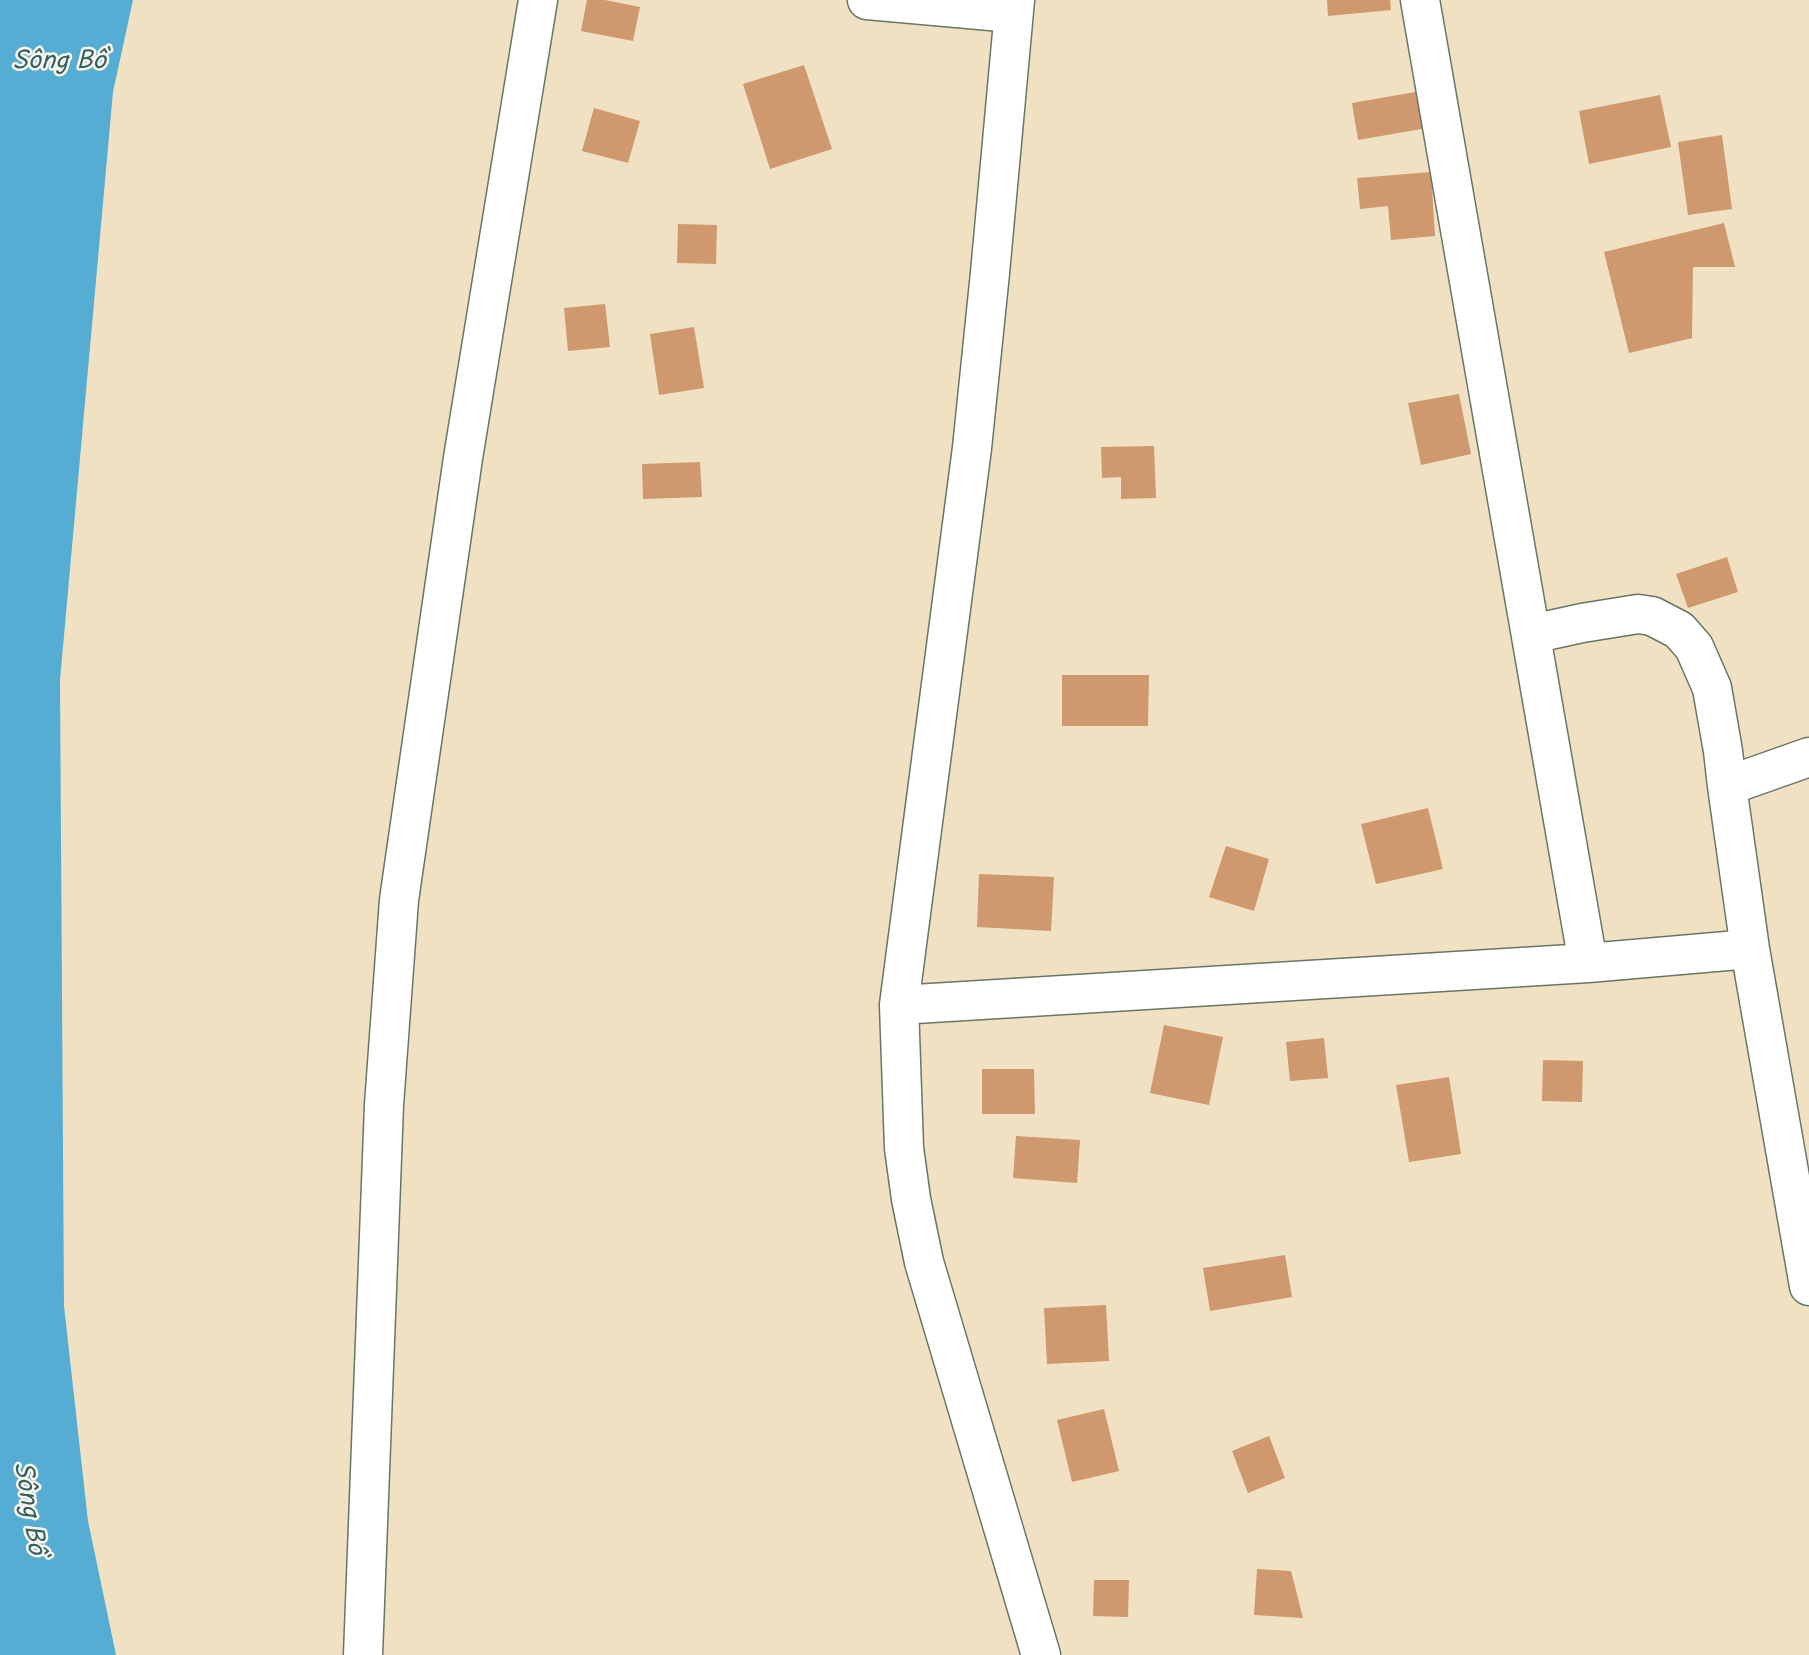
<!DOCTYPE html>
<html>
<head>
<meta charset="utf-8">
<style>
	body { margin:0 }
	canvas { display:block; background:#f0e1c3 }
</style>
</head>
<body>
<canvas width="1809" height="1655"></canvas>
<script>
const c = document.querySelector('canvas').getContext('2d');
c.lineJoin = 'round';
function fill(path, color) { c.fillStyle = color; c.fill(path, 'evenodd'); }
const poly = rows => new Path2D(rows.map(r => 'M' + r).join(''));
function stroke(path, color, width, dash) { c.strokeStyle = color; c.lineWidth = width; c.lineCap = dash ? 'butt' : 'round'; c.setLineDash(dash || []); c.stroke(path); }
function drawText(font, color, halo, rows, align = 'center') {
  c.font = font + ' "Playpen Sans",sans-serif'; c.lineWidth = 5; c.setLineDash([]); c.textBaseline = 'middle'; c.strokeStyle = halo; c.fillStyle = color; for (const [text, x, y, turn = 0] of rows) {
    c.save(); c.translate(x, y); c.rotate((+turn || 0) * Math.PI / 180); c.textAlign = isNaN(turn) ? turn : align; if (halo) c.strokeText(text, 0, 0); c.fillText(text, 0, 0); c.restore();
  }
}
fill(poly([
	[0,0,133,0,113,92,60,680,64,1306,88,1521,116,1655,0,1655]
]), '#56add3');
fill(poly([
	[587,0,605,0,640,7,633,41,581,31],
	[1327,0,1390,0,1391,10,1328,16],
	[804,65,832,149,770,169,743,84],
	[1421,91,1427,128,1358,140,1352,103],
	[1660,95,1671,147,1589,164,1579,111],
	[594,108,640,121,628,163,582,151],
	[1722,135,1732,209,1688,215,1678,142],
	[1431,172,1435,236,1391,240,1388,206,1360,209,1357,178],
	[1724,223,1735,267,1693,267,1692,338,1629,353,1604,252],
	[678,224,717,225,716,264,677,263],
	[605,304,610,347,568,351,564,308],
	[694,327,704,388,659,395,650,334],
	[1459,394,1471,454,1421,465,1408,403],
	[1154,446,1156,498,1121,499,1121,477,1102,478,1101,447],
	[700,462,702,497,643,499,642,464],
	[1727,557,1738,592,1688,608,1676,574],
	[1062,675,1149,675,1148,726,1062,726],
	[1428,808,1443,869,1376,884,1361,824],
	[1226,846,1269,859,1254,911,1209,897],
	[979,874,1054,877,1051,931,977,927],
	[1164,1025,1223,1037,1209,1105,1150,1093],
	[1324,1038,1328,1078,1290,1081,1286,1042],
	[1543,1060,1583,1061,1582,1102,1542,1101],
	[982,1069,1034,1069,1035,1114,982,1114],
	[1449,1077,1461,1154,1409,1162,1396,1085],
	[1016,1136,1080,1140,1077,1183,1013,1178],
	[1285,1255,1292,1297,1210,1311,1203,1268],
	[1106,1305,1109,1361,1047,1364,1044,1308],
	[1104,1409,1119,1471,1072,1482,1057,1420],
	[1269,1436,1285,1478,1248,1493,1232,1451],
	[1257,1569,1291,1571,1303,1618,1254,1615],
	[1094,1580,1129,1580,1128,1617,1093,1616]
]), '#cf986f');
const minor = poly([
	[867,0,1013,13],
	[1015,0,990,273,972,448,899,1005,904,1148,911,1199,924,1262,1041,1655],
	[1420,0,1588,963],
	[1532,634,1582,623,1638,614,1652,616,1679,630,1694,647,1712,688,1723,751,1727,786],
	[1809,757,1727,786,1750,949,1809,1286],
	[899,1005,1588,963,1750,949],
	[363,1655,384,1105,399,900,463,458,538,0]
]);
stroke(minor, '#687666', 41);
stroke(minor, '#fff', 38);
drawText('italic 24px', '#305f64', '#fbf7ec', [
	["Sông Bồ",59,61],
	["Sông Bồ",29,1508,81]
]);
</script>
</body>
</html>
